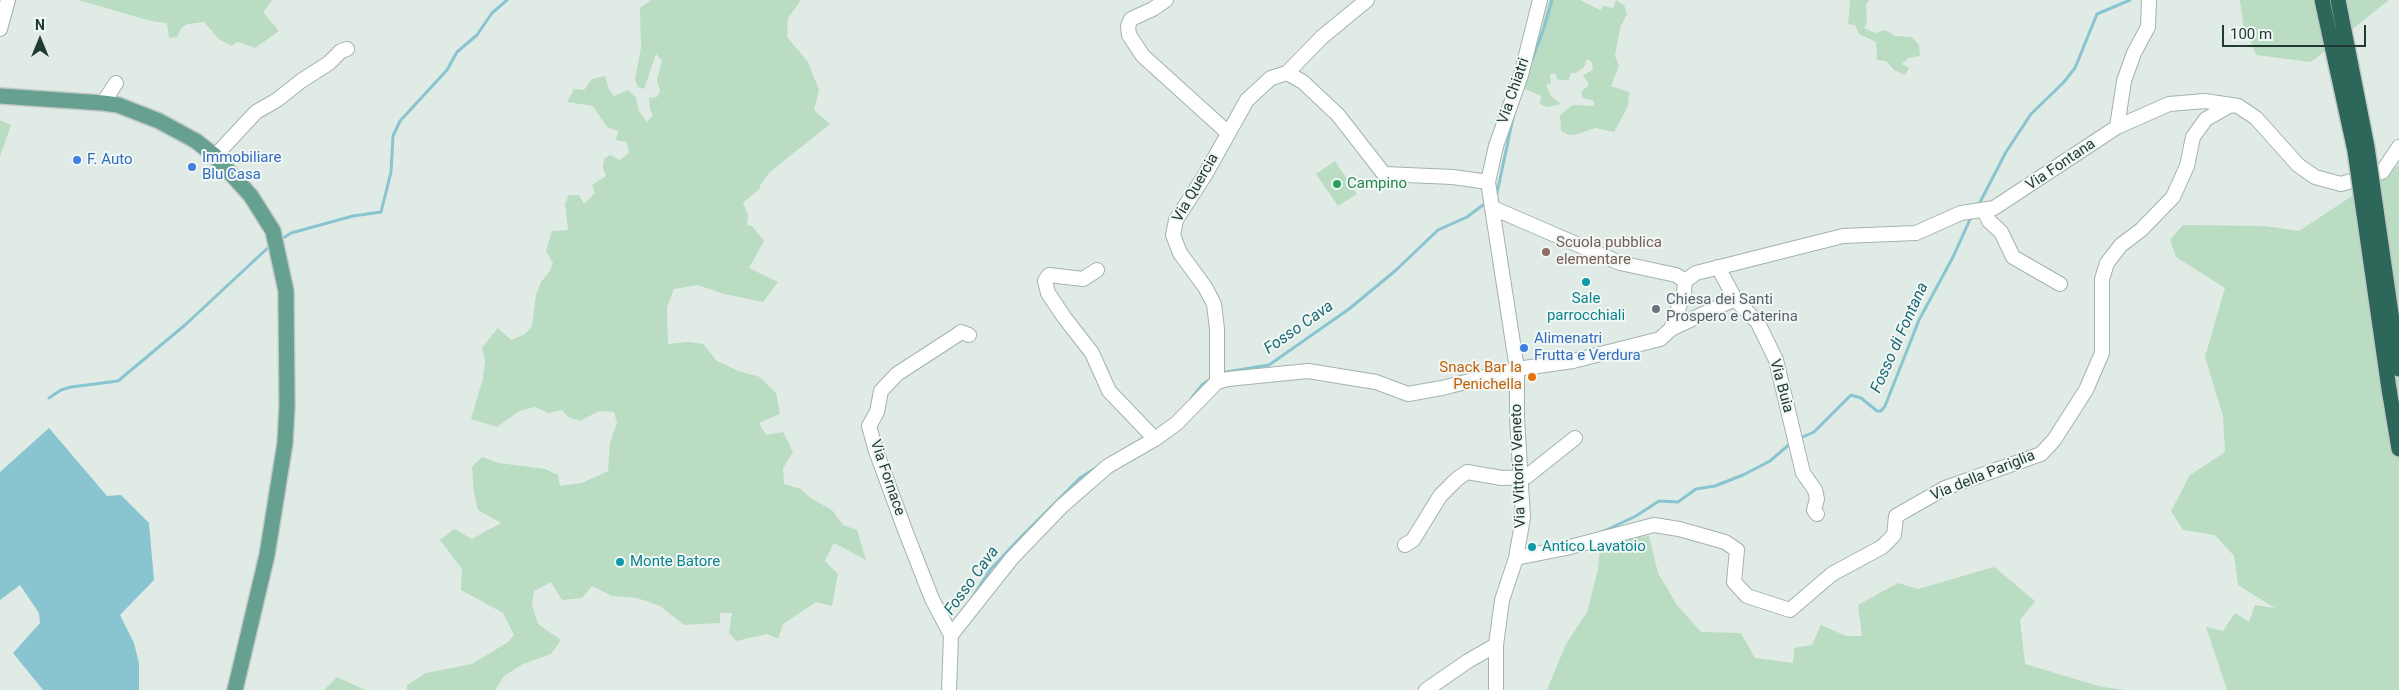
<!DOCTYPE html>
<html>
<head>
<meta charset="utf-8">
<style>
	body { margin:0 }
	#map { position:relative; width:2399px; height:690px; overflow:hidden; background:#e0ebe6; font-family:Roboto,sans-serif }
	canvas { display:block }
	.north { position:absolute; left:15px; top:15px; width:50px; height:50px; -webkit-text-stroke:4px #f0f7f4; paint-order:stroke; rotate:0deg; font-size:14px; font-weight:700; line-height:20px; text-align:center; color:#213b34 }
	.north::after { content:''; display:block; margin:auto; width:18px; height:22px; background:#213b34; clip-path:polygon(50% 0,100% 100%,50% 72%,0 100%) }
	.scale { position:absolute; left:2222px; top:25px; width:144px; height:22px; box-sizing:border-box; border:2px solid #213b34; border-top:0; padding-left:6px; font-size:15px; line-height:18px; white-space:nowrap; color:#213b34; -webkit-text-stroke:4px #f0f7f4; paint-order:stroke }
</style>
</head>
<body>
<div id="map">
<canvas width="2399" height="690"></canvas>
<div class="north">N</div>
<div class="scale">100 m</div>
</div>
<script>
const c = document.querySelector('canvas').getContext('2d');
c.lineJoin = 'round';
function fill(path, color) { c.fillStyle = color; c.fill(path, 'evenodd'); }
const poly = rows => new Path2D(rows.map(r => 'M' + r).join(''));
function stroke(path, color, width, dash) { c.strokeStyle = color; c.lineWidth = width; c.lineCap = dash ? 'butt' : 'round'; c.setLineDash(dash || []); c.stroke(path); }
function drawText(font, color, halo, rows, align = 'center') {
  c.font = font + ' Roboto,sans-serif'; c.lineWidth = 4; c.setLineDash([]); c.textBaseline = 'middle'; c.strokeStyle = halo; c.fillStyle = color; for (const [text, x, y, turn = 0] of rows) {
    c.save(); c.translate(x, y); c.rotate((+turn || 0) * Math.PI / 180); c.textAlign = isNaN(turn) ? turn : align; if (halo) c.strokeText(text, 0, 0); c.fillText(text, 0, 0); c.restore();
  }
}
fill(poly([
	[78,0,272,0,263,12,279,31,255,48,238,42,231,46,219,39,204,22,188,24,182,27,177,37,169,38,167,23,151,21],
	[651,0,801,0,788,18,787,37,808,62,819,90,814,110,830,124,770,172,760,185,760,188,743,203,748,215,747,225,752,226,764,241,749,268,778,282,763,302,724,294,698,285,674,289,667,307,668,344,688,342,703,344,717,361,738,371,760,377,776,393,780,414,759,423,766,435,783,432,793,452,783,468,784,484,801,489,809,497,832,510,843,525,857,530,866,560,834,543,825,561,838,574,832,606,816,602,783,624,778,639,767,634,736,641,729,633,732,613,720,613,720,623,684,625,660,606,637,598,612,596,592,586,582,598,562,600,551,582,534,591,532,605,538,624,561,640,551,654,523,664,504,676,495,690,407,690,407,685,426,673,472,664,508,642,514,635,503,613,461,590,462,569,440,540,454,529,472,539,501,523,478,510,474,493,472,467,482,457,499,463,545,469,558,475,560,486,582,483,608,471,610,443,617,423,614,412,599,411,580,421,568,417,562,410,548,413,535,407,519,411,497,427,471,419,483,378,485,361,482,348,498,328,511,340,525,334,532,326,536,295,541,282,550,271,553,263,546,251,552,231,568,230,565,204,569,195,579,195,584,204,595,193,592,185,606,176,603,168,604,159,610,155,620,160,629,153,627,142,616,140,618,131,607,127,593,106,567,102,574,89,584,90,592,79,605,76,609,90,614,96,628,90,636,98,639,111,647,122,653,115,650,109,649,98,657,97,660,91,657,80,662,61,656,54,644,89,638,87,635,80,641,47,640,8],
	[1549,0,1580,0,1600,10,1604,6,1613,8,1616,0,1624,5,1627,14,1620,28,1615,56,1619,66,1611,86,1629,92,1628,106,1614,132,1595,128,1577,134,1569,135,1561,131,1560,115,1573,105,1594,106,1594,101,1583,98,1581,92,1589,85,1583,75,1593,70,1592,62,1587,59,1584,67,1576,73,1571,73,1569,80,1558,80,1555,73,1550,75,1551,83,1546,85,1551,96,1561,104,1547,107,1540,104,1541,96,1521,87,1537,45],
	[1850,0,1869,0,1866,5,1867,23,1864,28,1875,33,1885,30,1895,36,1912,37,1919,45,1920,56,1908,58,1902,64,1909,68,1905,75,1894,70,1886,61,1877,60,1876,42,1859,34,1855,25,1848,24],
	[2240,0,2389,0,2311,62,2256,55,2243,24],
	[0,120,11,125,0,156],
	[1335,161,1357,194,1338,206,1316,174],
	[2399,165,2399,690,2227,690,2206,627,2223,631,2235,613,2249,622,2255,605,2275,608,2238,585,2234,556,2215,535,2183,530,2171,511,2190,475,2225,452,2223,416,2205,357,2225,288,2176,257,2170,240,2183,225,2265,226,2299,231],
	[1649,536,1658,573,1677,605,1701,632,1741,633,1755,658,1793,663,1794,648,1812,645,1821,625,1846,636,1862,636,1858,605,1898,583,1918,589,1994,567,2035,601,2020,620,2025,664,2102,687,2126,690,1547,690,1566,644,1587,612,1598,569,1600,549,1626,538],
	[337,677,365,690,324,690]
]), '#b9dcc2');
fill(poly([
	[49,428,107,496,121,495,149,523,154,580,120,615,134,643,139,663,139,690,43,690,13,653,40,623,39,613,20,585,0,600,0,472]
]), '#88c5d0');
stroke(poly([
	[1532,60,1544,28,1552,0],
	[1494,196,1497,193,1513,118],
	[1978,206,2006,152,2031,114,2063,83,2075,68,2097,14,2130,0],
	[280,240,291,233,353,216,381,212,391,172,393,136,400,121,447,70,457,52,477,35,492,13,507,0],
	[1220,373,1269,365,1349,309,1395,271,1438,230,1467,217,1487,202],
	[49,398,61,390,71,387,118,381,185,325,272,244],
	[1191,399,1202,385,1213,377],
	[1798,439,1814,432,1851,395,1861,398,1877,411,1881,411,1885,406,1919,320,1953,257,1972,215],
	[1602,532,1636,516,1659,501,1678,502,1696,489,1715,486,1743,475,1770,461,1792,442],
	[970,601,990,570,1021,537,1080,478,1100,465]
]), '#88c5d0', 3);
const minor = poly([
	[1166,0,1153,9,1131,19,1128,26,1129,35,1143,56,1227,132],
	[0,29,8,0],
	[1287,73,1303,82,1338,115,1384,174,1453,177,1488,182],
	[103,103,116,83],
	[2117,127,2124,81,2134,53,2148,27,2149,0],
	[215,156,256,112,277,100,301,81,329,63,341,51,347,49],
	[1493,208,1620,263,1676,275,1685,281],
	[1984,210,1989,221,2001,232,2013,257,2060,284],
	[1718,267,1735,299,1758,323,1776,360,1803,473,1815,490,1817,499,1814,510,1817,514],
	[1097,270,1083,279,1049,275,1045,281,1048,293,1064,317,1092,353,1109,391,1155,439],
	[1685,281,1696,273,1843,236,1916,233,1961,213,1994,208,2117,127,2169,104,2205,101,2238,106,2256,118,2298,165,2315,177,2341,184,2382,172,2399,147],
	[1671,329,1684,293,1685,281],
	[1217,382,1217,329,1214,304,1205,287,1180,253,1173,235,1176,220,1205,175,1247,100,1271,78,1287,73,1322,37,1367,0],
	[1405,545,1413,540,1440,496,1457,479,1467,472,1502,478,1526,477,1575,438],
	[1516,558,1566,548,1654,525,1679,529,1725,542,1737,550,1734,582,1747,596,1790,610,1832,574,1882,547,1894,535,1896,516,1945,488,2041,454,2054,440,2086,390,2102,353,2102,279,2107,263,2121,245,2141,230,2173,197,2187,166,2193,137,2206,119,2231,105],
	[951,635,932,599,905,530,876,451,869,426,877,412,881,391,897,374,957,335,961,332,969,335],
	[949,690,951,635,1012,558,1062,506,1108,466,1155,439,1177,423,1217,382,1228,379,1308,371,1376,382,1408,394,1442,388,1517,369,1573,361,1660,339,1671,329,1735,299],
	[1426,690,1468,661,1496,645],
	[1496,690,1496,645,1502,600,1516,558,1523,518,1517,418,1517,369,1488,182,1496,146,1521,75,1540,0]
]);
const major = poly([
	[0,96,103,103,118,105,159,121,196,141,215,156,251,196,273,231,286,291,287,406,285,443,267,555,235,690]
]);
const highway = poly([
	[2389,389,2399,449]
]);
stroke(minor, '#a3b3ad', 16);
stroke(major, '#c1c8c6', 18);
stroke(highway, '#c1c8c6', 18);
stroke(minor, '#fff', 14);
stroke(major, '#65a090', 15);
stroke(highway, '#2d675a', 15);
const highwayBridge = poly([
	[2322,0,2355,151,2389,389],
	[2338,0,2367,147,2399,369]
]);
stroke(highwayBridge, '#c1c8c6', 18, []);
stroke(highwayBridge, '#2d675a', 15);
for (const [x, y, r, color] of [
	[77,160,5,"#3f7fe0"],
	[192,167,5,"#3f7fe0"],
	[1337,184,5,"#2e9e5b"],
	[1546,252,5,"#8d6e63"],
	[1586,282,5,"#0f9aa8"],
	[1656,309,5,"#6b7280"],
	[1524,348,5,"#3f7fe0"],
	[1532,377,5,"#e8710a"],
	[1532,547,5,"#0f9aa8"],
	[620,562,5,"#0f9aa8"]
]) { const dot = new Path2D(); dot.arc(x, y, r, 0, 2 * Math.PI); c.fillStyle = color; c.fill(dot); stroke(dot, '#f0f7f4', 2); }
drawText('15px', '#213b34', '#f0f7f4', [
	["Via Chiatri",1514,91,-71],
	["Via Fontana",2061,165,-34],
	["Via Quercia",1196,188,-60],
	["Via Buia",1781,386,75],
	["Via Vittorio Veneto",1519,466,-92],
	["Via della Pariglia",1983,476,-22],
	["Via Fornace",887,478,71]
]);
drawText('15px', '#366cbe', '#f0f7f4', [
	["Immobiliare",202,158],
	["Blu Casa",202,175],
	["F. Auto",87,160],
	["Alimenatri",1534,339],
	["Frutta e Verdura",1534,356]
], 'left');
drawText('15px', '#27864d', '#f0f7f4', [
	["Campino",1347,184]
], 'left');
drawText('15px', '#785e54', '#f0f7f4', [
	["Scuola pubblica",1556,243],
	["elementare",1556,260]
], 'left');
drawText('15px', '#0d838f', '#f0f7f4', [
	["Sale",1586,299,"center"],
	["parrocchiali",1586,316,"center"],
	["Antico Lavatoio",1542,547],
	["Monte Batore",630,562]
], 'left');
drawText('15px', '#5b616d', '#f0f7f4', [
	["Chiesa dei Santi",1666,300],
	["Prospero e Caterina",1666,317]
], 'left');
drawText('15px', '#c56008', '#f0f7f4', [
	["Snack Bar la",1522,368],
	["Penichella",1522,385]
], 'right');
drawText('italic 16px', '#1c6876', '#f0f7f4', [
	["Fosso Cava",1299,328,-35],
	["Fosso di Fontana",1900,338,-66],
	["Fosso Cava",972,581,-54]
]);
</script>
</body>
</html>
